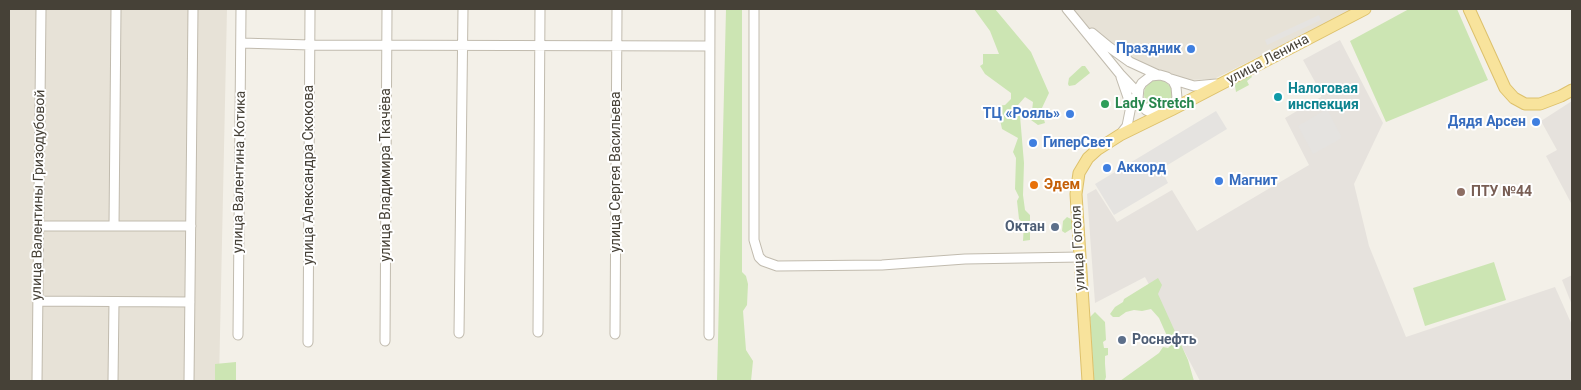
<!DOCTYPE html>
<html>
<head>
<meta charset="utf-8">
<style>
	body { margin:0 }
	#map { position:relative; width:1581px; height:390px; overflow:hidden; background:#f3f0e8; font-family:Roboto,sans-serif }
	canvas { display:block }
	.frame { position:absolute; inset:0; border:10px solid #464137; pointer-events:none }
</style>
</head>
<body>
<div id="map">
<canvas width="1581" height="390"></canvas>
<div class="frame"></div>
</div>
<script>
const c = document.querySelector('canvas').getContext('2d');
c.lineJoin = 'round';
function fill(path, color) { c.fillStyle = color; c.fill(path, 'evenodd'); }
const poly = rows => new Path2D(rows.map(r => 'M' + r).join(''));
function stroke(path, color, width, dash) { c.strokeStyle = color; c.lineWidth = width; c.lineCap = dash ? 'butt' : 'round'; c.setLineDash(dash || []); c.stroke(path); }
function drawText(font, color, halo, rows, align = 'center') {
  c.font = font + ' Roboto,sans-serif'; c.lineWidth = 4; c.setLineDash([]); c.textBaseline = 'middle'; c.strokeStyle = halo; c.fillStyle = color; for (const [text, x, y, turn = 0] of rows) {
    c.save(); c.translate(x, y); c.rotate((+turn || 0) * Math.PI / 180); c.textAlign = isNaN(turn) ? turn : align; if (halo) c.strokeText(text, 0, 0); c.fillText(text, 0, 0); c.restore();
  }
}
fill(poly([
	[9,9,227,9,219,381,9,381],
	[1071,9,1355,9,1214,79,1190,80,1175,77,1137,62,1089,28]
]), '#e7e2d7');
fill(poly([
	[1340,40,1383,123,1354,184,1369,246,1406,337,1555,287,1572,325,1572,381,1200,381,1145,277,1095,303,1087,194,1096,189,1117,222,1172,190,1197,231,1309,165,1285,118,1321,97,1320,91,1303,60],
	[1572,101,1572,205,1546,156,1557,150,1541,121],
	[1572,275,1572,305,1562,280]
]), '#e6e2dd');
fill(poly([
	[726,9,742,9,742,272,746,276,748,284,747,305,743,311,746,350,753,361,751,381,717,381],
	[974,9,995,9,1031,52,1049,93,1041,110,1045,123,1038,125,1031,120,1033,102,1025,97,1018,105,1020,116,1024,163,1023,195,1025,210,1030,215,1030,240,1023,241,1024,224,1019,219,1017,201,1019,197,1015,189,1016,158,1013,152,1018,138,1002,129,997,106,1005,105,1011,99,1011,93,985,74,980,66,983,64,983,54,999,54,990,31],
	[1409,9,1457,9,1488,80,1386,122,1350,41],
	[1082,66,1085,66,1090,73,1075,85,1069,86,1068,84,1069,78],
	[1250,74,1252,77,1247,81,1249,85,1236,92,1235,86,1236,82],
	'1144 94a14 14 0 1 1 28 0a14 14 0 1 1-28 0Z',
	[1067,217,1073,220,1073,228,1065,233,1062,231,1063,221],
	[1494,262,1506,300,1425,326,1413,288],
	[1158,278,1162,285,1158,294,1188,360,1194,381,1120,381,1159,353,1163,347,1168,348,1171,345,1159,318,1151,309,1142,311,1134,310,1126,312,1119,317,1113,317,1110,314,1115,307,1123,302,1124,299],
	[1095,312,1105,322,1106,340,1103,342,1104,348,1108,348,1108,355,1105,356,1105,364,1106,377,1105,380,1100,381,1094,381,1090,317],
	[236,362,236,381,215,381,215,364]
]), '#cce5b3');
fill(poly([
	[1319,15,1321,20,1267,45,1265,40],
	[1327,109,1341,136,1340,139,1313,154,1298,126],
	[1216,111,1227,129,1161,169,1168,183,1114,215,1095,184]
]), '#e5e3e0');
const minor = poly([
	[754,9,754,240,759,257,763,261,777,266,882,265,965,259,1080,257],
	[1067,9,1120,74,1138,93,1131,106],
	[1092,33,1109,47,1130,62,1156,74],
	[241,43,310,45,709,46],
	[1171,79,1194,86,1216,84],
	[1162,114,1152,113,1146,110,1140,103,1138,98,1139,88,1142,83,1151,76,1160,75,1167,77,1173,81,1176,87,1177,98,1171,110],
	[1120,135,1127,126,1131,106,1121,77],
	[39,226,191,226],
	[114,226,116,9],
	[38,301,190,302],
	[538,332,540,9],
	[459,333,463,9],
	[615,334,617,9],
	[238,335,241,9],
	[709,335,710,9],
	[385,341,387,9],
	[308,342,310,9],
	[37,381,41,9],
	[113,381,114,302],
	[189,381,193,9]
]);
const major = poly([
	[1469,9,1505,88,1514,98,1525,104,1540,104,1561,96,1572,90],
	[1088,381,1076,194,1079,173,1088,158,1098,149,1120,135,1171,110,1365,9]
]);
stroke(minor, '#c1bbae', 11);
stroke(major, '#ddc16c', 13);
stroke(minor, '#fff', 9);
stroke(major, '#f8e39c', 11);
for (const [x, y, r, color] of [
	[1191,49,5,"#3f7fe0"],
	[1278,97,5,"#0f9aa8"],
	[1105,104,5,"#2e9e5b"],
	[1070,114,5,"#3f7fe0"],
	[1536,122,5,"#3f7fe0"],
	[1033,143,5,"#3f7fe0"],
	[1107,168,5,"#3f7fe0"],
	[1219,181,5,"#3f7fe0"],
	[1034,185,5,"#e8710a"],
	[1461,192,5,"#8d6e63"],
	[1055,227,5,"#5c6f8a"],
	[1122,340,5,"#5c6f8a"]
]) { const dot = new Path2D(); dot.arc(x, y, r, 0, 2 * Math.PI); c.fillStyle = color; c.fill(dot); stroke(dot, '#fff', 2); }
drawText('bold 14px', '#366cbe', '#fff', [
	["Праздник",1181,49],
	["ТЦ «Рояль»",1060,114],
	["Дядя Арсен",1526,122],
	["ГиперСвет",1043,143,"left"],
	["Аккорд",1117,168,"left"],
	["Магнит",1229,181,"left"]
], 'right');
drawText('14px', '#464137', '#fff', [
	["улица Ленина",1268,60,-28],
	["улица Валентина Котика",240,172,-89],
	["улица Сергея Васильева",616,172,-90],
	["улица Александра Скокова",309,175,-90],
	["улица Владимира Ткачёва",386,175,-90],
	["улица Валентины Гризодубовой",39,195,-89],
	["улица Гоголя",1079,248,-93]
]);
drawText('bold 14px', '#0d838f', '#fff', [
	["Налоговая",1288,89],
	["инспекция",1288,105]
], 'left');
drawText('bold 14px', '#27864d', '#fff', [
	["Lady Stretch",1115,104]
], 'left');
drawText('bold 14px', '#c56008', '#fff', [
	["Эдем",1044,185]
], 'left');
drawText('bold 14px', '#785e54', '#fff', [
	["ПТУ №44",1471,192]
], 'left');
drawText('bold 14px', '#4e5e75', '#fff', [
	["Октан",1045,227],
	["Роснефть",1132,340,"left"]
], 'right');
</script>
</body>
</html>
